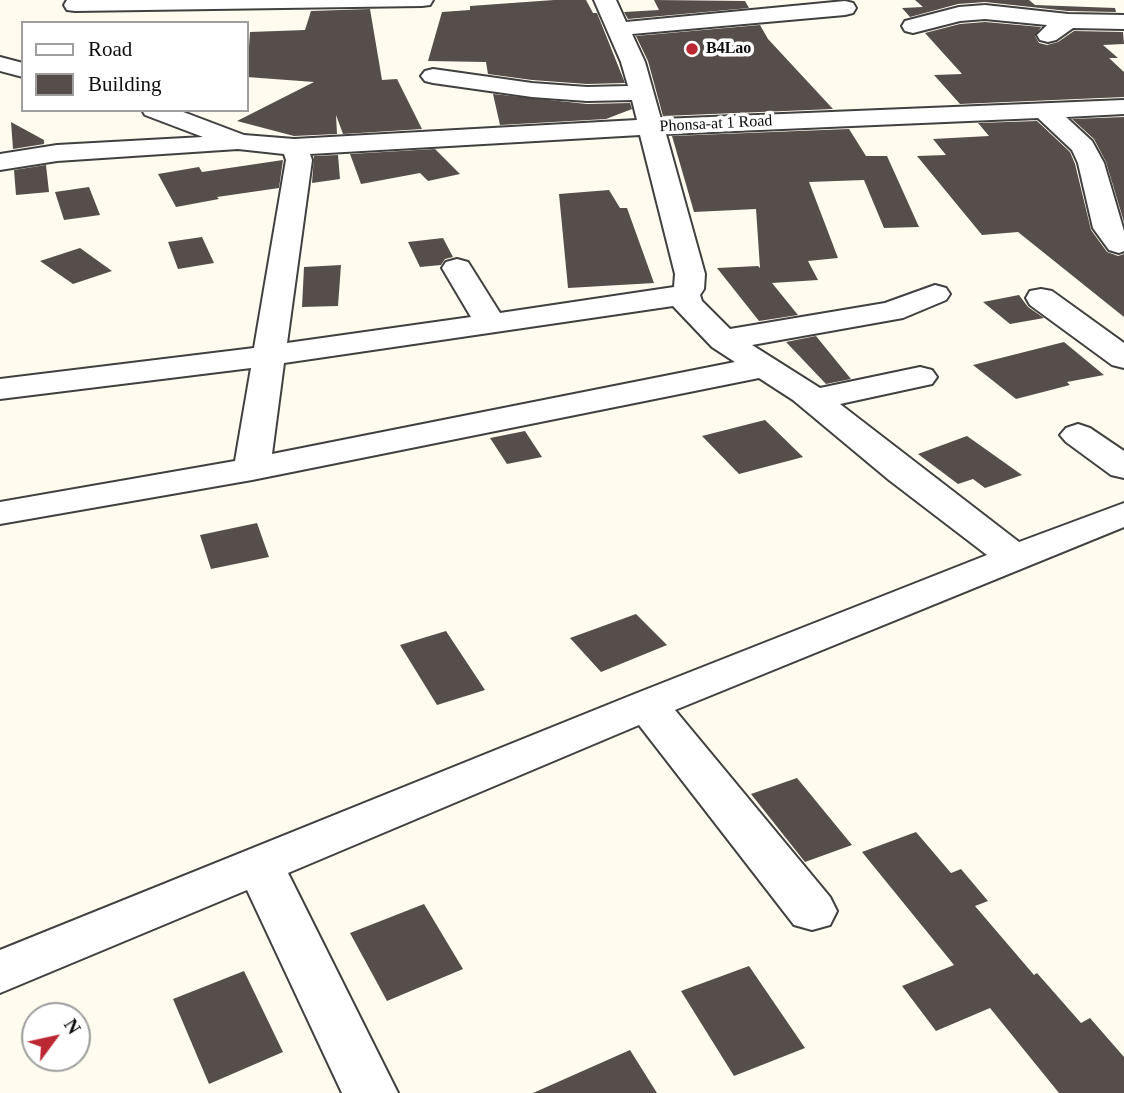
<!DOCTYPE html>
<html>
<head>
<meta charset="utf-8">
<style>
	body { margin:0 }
	#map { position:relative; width:1124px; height:1093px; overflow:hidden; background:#fffbee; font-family:Georgia,serif }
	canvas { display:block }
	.legend { position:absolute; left:21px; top:21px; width:228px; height:91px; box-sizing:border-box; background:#fff; border:2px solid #9e9e9e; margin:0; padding:9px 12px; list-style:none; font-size:21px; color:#0d0d0d }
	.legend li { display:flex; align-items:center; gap:14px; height:35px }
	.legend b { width:35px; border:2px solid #9e9e9e }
	.north { position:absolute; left:21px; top:1002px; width:70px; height:70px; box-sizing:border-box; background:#fff; border:2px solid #9e9e9e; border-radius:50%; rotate:57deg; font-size:19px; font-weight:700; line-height:28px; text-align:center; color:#0d0d0d }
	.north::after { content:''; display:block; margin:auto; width:24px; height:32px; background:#bb2834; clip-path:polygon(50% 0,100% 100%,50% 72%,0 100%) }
</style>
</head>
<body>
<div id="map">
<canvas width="1124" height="1093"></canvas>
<ul class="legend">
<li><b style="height:9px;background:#fff"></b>Road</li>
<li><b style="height:19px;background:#564e4a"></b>Building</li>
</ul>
<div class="north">N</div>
</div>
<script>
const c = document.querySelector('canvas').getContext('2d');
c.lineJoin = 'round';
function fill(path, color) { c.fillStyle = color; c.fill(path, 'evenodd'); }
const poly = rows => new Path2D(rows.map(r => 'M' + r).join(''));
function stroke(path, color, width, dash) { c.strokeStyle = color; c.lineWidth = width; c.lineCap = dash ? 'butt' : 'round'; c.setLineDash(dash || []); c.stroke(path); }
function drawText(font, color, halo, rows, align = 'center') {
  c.font = font + ' Georgia,serif'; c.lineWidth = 7; c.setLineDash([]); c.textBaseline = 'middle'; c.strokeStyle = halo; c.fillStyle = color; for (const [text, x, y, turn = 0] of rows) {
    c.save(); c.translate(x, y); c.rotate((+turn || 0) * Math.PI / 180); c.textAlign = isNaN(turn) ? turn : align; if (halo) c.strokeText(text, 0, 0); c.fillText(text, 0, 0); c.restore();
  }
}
fill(poly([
	[554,0,586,0,593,13,597,13,625,83,587,84,532,80,488,74,486,62,428,61,442,12,470,10,470,6],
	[654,0,745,1,749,8,628,19,624,12,659,10],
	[915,0,1029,0,1035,5,1115,8,1116,12,1068,11,985,2,958,4,910,17,902,8,923,7],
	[370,9,382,80,397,79,422,129,343,134,336,115,337,134,294,136,237,121,314,82,247,77,250,32,305,30,311,11],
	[985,22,1041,27,1035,36,1039,43,1047,45,1058,42,1074,31,1123,32,1124,44,1103,45,1118,58,1109,58,1124,72,1124,97,960,104,934,75,962,74,925,33,960,24],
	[760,25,768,39,833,109,663,116,648,61,636,36],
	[493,94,587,104,630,103,632,109,606,119,500,125],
	[1124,117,1124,222,1106,162,1094,139,1072,119],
	[1037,121,1070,152,1075,164,1091,230,1107,252,1118,256,1124,254,1124,317,1018,232,982,235,917,156,946,155,933,139,989,136,978,123],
	[11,122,44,140,44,144,13,149],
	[849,129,866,156,887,156,919,227,884,228,864,180,809,182,838,258,808,261,818,280,772,283,798,315,759,321,717,268,758,266,760,268,756,209,694,212,672,136],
	[435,149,460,174,428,181,420,173,361,184,350,154],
	[338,155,340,179,312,183,314,156],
	[283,160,279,188,217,197,219,199,176,207,158,174,199,167,202,172],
	[46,165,49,192,16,195,14,170],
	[89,187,100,215,64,220,55,192],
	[609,190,620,208,627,208,654,283,568,288,559,194],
	[202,237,214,263,178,269,168,242],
	[443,238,453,257,445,259,441,265,420,267,408,242],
	[80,248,112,271,73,284,40,261],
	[341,265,338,306,302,307,304,267],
	[1019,295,1028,307,1044,318,1010,324,983,302],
	[816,336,851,379,826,384,786,342],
	[1064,342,1104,375,1067,382,1070,385,1016,399,973,365],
	[765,420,803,457,739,474,702,436],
	[525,431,542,457,507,464,490,438],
	[967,436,1022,475,985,488,973,479,958,484,918,454],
	[257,523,269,557,211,569,200,535],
	[636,614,667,645,601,672,570,638],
	[446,631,485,690,437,705,400,645],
	[797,778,852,845,805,862,751,794],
	[916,832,951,873,961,869,988,901,975,906,1034,975,1037,973,1081,1023,1090,1018,1124,1057,1124,1093,1059,1093,990,1008,936,1031,902,986,954,965,862,852],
	[424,904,463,969,387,1001,350,933],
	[749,966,805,1048,734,1076,681,991],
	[244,971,283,1052,209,1084,173,999],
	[630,1050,657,1093,533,1093]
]), '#564e4a');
const minor = poly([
	[67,0,433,0,430,5,422,6,75,11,67,10,64,5,67,0],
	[594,0,616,0,626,22,845,1,853,3,856,8,853,13,845,15,632,34,645,62,661,119,1124,100,1124,114,1066,117,1092,141,1104,163,1124,231,1124,251,1119,253,1109,250,1093,228,1078,163,1072,150,1038,118,666,134,705,274,704,289,700,295,702,301,730,329,885,303,935,285,946,288,950,294,946,300,903,318,752,345,820,388,920,367,932,370,937,377,932,384,840,404,1019,542,1124,503,1124,527,675,710,830,897,837,911,830,925,812,930,794,925,639,725,288,873,398,1093,342,1093,247,890,0,993,0,950,632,695,987,555,889,480,793,400,759,378,252,480,0,524,0,502,235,461,251,368,0,399,0,379,254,348,286,160,284,154,238,149,57,161,0,170,0,154,57,145,203,137,145,115,142,110,178,110,244,135,294,139,637,120,632,100,587,101,532,97,433,83,425,81,421,76,425,71,433,69,532,83,587,87,628,86,621,62,594,0],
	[640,135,675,274,674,287,500,313,468,262,457,259,446,262,442,268,471,317,287,343,312,160,310,154,640,135],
	[673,306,712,347,735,362,272,454,284,363,673,306],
	[985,5,1068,14,1124,15,1124,29,1073,28,1056,40,1048,42,1040,40,1037,35,1047,25,985,19,960,21,913,33,905,31,902,26,905,21,959,7,985,5],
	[0,57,23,63,23,77,0,71,0,57],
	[1041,289,1052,291,1124,343,1124,368,1112,365,1030,305,1026,298,1030,291,1041,289],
	[1078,424,1090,428,1124,451,1124,478,1111,475,1066,442,1060,435,1066,428,1078,424]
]);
stroke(minor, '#404040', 4);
fill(minor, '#fff');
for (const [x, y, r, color] of [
	[692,49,7,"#bb2834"]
]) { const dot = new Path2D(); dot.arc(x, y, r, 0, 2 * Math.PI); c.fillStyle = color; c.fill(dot); stroke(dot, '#fff', 2.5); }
drawText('bold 16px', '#0d0d0d', '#fff', [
	["B4Lao",706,49]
], 'left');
drawText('16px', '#0d0d0d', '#fff', [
	["Phonsa-at 1 Road",716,124,-3]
]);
</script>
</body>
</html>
